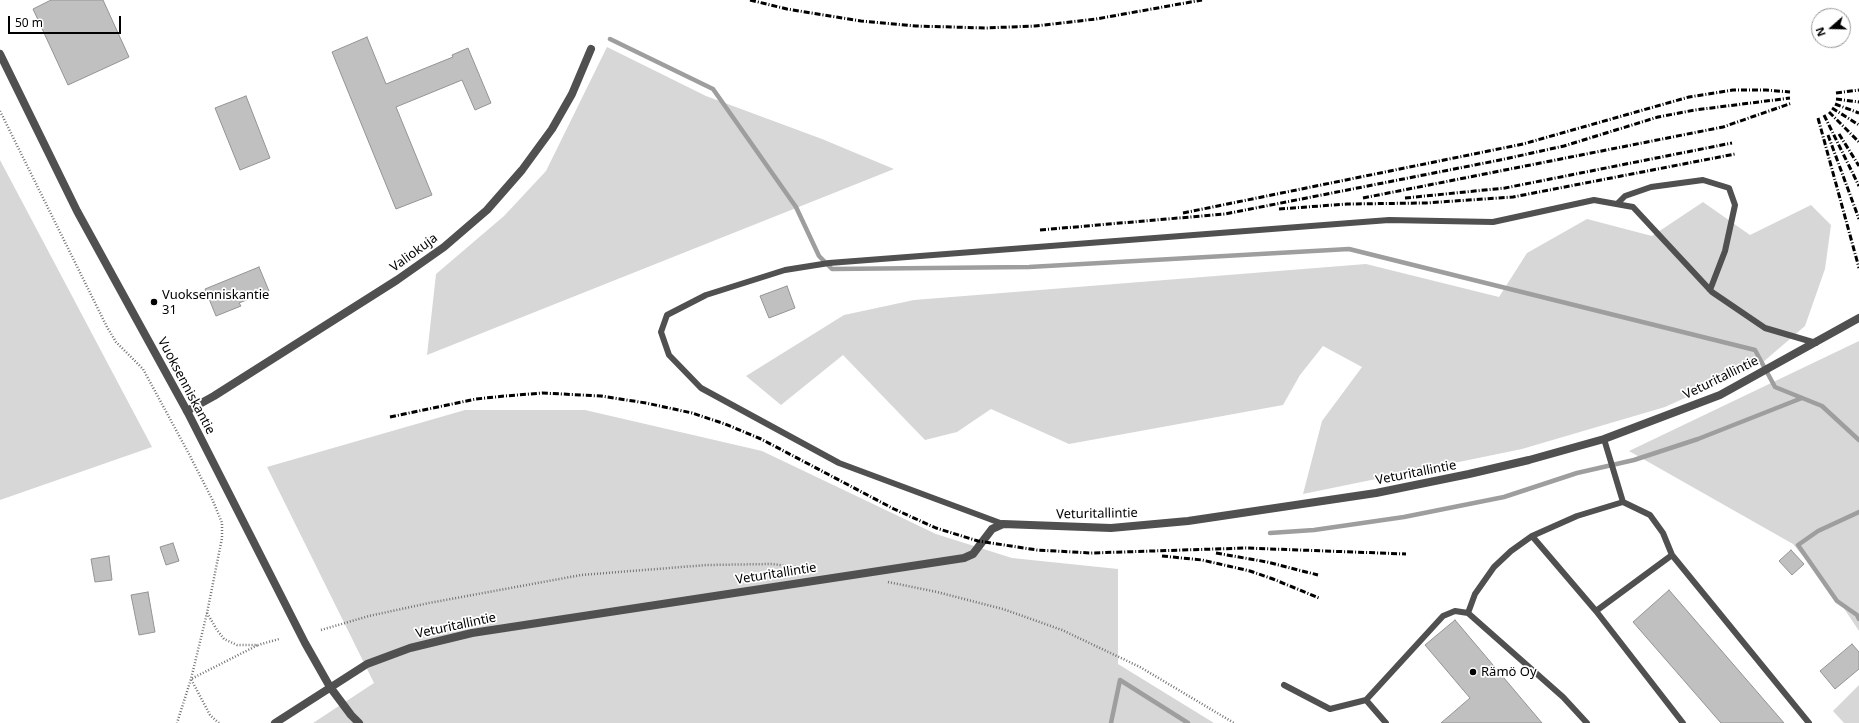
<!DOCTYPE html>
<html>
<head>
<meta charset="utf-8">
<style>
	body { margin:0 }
	#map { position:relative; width:1859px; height:723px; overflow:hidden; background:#fff; font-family:"Noto Sans",sans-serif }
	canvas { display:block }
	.north { position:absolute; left:1811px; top:8px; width:40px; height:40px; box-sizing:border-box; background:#fff; border:1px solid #999; border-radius:50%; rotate:250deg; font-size:11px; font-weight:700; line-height:16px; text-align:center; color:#000 }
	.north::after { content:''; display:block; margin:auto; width:14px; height:18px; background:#000; clip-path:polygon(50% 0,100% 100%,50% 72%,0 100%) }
	.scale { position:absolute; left:8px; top:16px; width:113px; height:18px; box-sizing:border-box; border:2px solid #000; border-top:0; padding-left:5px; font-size:12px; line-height:14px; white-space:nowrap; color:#000; -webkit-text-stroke:3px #fff; paint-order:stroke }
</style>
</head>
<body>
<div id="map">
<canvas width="1859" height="723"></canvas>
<div class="north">N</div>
<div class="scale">50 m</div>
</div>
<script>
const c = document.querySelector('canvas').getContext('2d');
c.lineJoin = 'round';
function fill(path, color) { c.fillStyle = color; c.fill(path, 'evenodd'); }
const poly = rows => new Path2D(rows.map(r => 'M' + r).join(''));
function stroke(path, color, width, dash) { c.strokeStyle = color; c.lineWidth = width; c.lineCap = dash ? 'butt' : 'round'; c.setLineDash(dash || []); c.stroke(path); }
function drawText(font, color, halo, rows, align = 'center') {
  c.font = font + ' "Noto Sans",sans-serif'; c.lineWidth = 3.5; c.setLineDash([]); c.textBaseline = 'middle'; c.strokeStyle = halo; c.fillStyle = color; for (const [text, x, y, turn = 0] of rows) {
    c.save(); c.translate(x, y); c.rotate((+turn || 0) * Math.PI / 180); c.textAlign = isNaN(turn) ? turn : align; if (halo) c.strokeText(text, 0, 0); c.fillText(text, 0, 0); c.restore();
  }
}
fill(poly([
	[607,47,706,96,822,139,894,169,427,355,436,274,504,216,546,171],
	[0,160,152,447,0,500],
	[1703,202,1750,235,1811,205,1831,225,1825,269,1805,326,1762,363,1665,407,1522,449,1303,494,1322,421,1362,367,1323,346,1300,375,1283,405,1069,444,991,409,957,432,925,440,843,355,781,405,746,376,844,315,914,300,1366,264,1499,297,1527,253,1587,219,1652,236],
	[1859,341,1859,631,1833,592,1793,544,1629,451],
	[465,410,585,410,762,451,936,534,1012,558,1118,569,1118,664,1214,723,313,723,374,683,267,467],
	[1859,685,1859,723,1844,723,1833,711]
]), '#d7d7d7');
stroke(poly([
	[610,39,713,89,796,207,819,256,832,269,1029,267,1349,249,1755,350,1775,387,1822,406,1859,440],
	[1859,512,1818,531,1798,545,1837,601,1857,615,1859,619],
	[1270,533,1314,530,1404,517,1504,497,1577,473,1634,460,1698,439,1802,398],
	[1111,723,1120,680,1188,723]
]), '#9e9e9e', 4.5);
const building = poly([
	[51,0,103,0,129,57,68,85,33,9,51,0],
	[367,37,386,84,453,57,452,55,468,48,491,103,475,110,462,80,396,107,432,195,396,209,332,52,367,37],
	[246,96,270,158,240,170,215,108,246,96],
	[259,267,269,291,239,303,241,306,216,316,205,289,259,267],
	[787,286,795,308,769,318,760,296,787,286],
	[173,543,179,561,166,565,160,547,173,543],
	[1791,550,1804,564,1792,575,1779,561,1791,550],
	[109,556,112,580,95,582,91,559,109,556],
	[1669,590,1784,723,1721,723,1633,622,1669,590],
	[148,592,155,632,139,635,131,595,148,592],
	[1455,620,1542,723,1441,723,1470,698,1425,645,1455,620],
	[1852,644,1859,652,1859,669,1835,689,1820,671,1852,644]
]);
fill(building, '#c0c0c0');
stroke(building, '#949494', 1);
stroke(poly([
	[0,111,107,327,116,342,143,369,189,454,213,501,222,523,222,538,207,613,191,679,177,723],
	[888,582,937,592,1003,609,1062,630,1140,667,1234,723],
	[207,613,217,630,224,639,237,645,258,645,279,639],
	[321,630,369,616,429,603,581,575,707,565,772,564,810,569],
	[219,723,210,715,191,679,258,645]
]), '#727272', 2.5, [1, 2]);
stroke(poly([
	[1617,204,1625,196,1651,187,1703,180,1729,188,1735,205,1725,251,1710,290],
	[1604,439,1623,502,1650,515,1663,533,1672,555,1809,723],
	[1003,524,839,463,701,388,669,355,661,332,667,315,706,295,785,270,829,263,1389,220,1493,222,1594,200,1633,207,1712,292,1765,328,1816,343],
	[1532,536,1596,611,1672,555],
	[1596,611,1683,723],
	[1468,613,1475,594,1494,567,1511,551,1532,536,1577,516,1623,502],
	[1284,685,1330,709,1366,700],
	[1386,723,1366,700,1443,616,1455,611,1468,613,1563,697,1587,723]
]), '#505050', 6);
stroke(poly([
	[187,411,214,396,397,280,444,247,487,210,522,170,552,129,572,94,591,49],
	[275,723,367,664,410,648,472,633,964,558,973,554,992,529,1003,524,1111,528,1188,521,1376,493,1469,474,1529,460,1604,439,1720,395,1859,318]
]), '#505050', 8);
stroke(poly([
	[0,54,77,211,187,411,305,643,330,687,351,715,359,723]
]), '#505050', 8);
stroke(poly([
	[750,0,787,9,861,21,916,26,985,28,1035,26,1096,19,1202,0],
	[1836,93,1859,90],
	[1836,99,1859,102],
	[1835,104,1859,113],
	[1832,108,1859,125],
	[1829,112,1859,142],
	[1824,115,1859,186],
	[1818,118,1859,268],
	[1839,134,1859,166],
	[1828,135,1859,219],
	[1363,198,1723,127,1792,103],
	[1405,198,1505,188,1732,143],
	[1279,209,1347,204,1426,203,1513,197,1735,154],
	[1183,213,1523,144,1689,97,1733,90,1766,90,1790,92],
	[1040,230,1225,214,1500,160,1564,146,1658,117,1695,110,1790,98],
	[390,417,476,399,505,396,542,393,601,396,646,403,692,413,725,424,761,439,894,509,936,528,978,541,1037,550,1091,553,1246,548,1406,554],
	[1216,553,1267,562,1318,575],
	[1162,556,1202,560,1250,571,1273,579,1319,598]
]), '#000', 3, [6, 2, 1, 2]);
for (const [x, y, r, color] of [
	[154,302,4,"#000"],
	[1473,672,4,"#000"]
]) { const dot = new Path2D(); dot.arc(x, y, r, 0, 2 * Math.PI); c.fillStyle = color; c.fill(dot); stroke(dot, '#fff', 1.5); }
drawText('13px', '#000', '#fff', [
	["Valiokuja",414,253,-36],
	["Veturitallintie",1721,378,-26],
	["Vuoksenniskantie",186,386,62],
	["Veturitallintie",1416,473,-11],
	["Veturitallintie",1097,514,-1],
	["Veturitallintie",776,574,-9],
	["Veturitallintie",456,626,-12]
]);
drawText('13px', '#000', '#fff', [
	["Vuoksenniskantie",162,295],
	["31",162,310],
	["Rämö Oy",1481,672]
], 'left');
</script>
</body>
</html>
